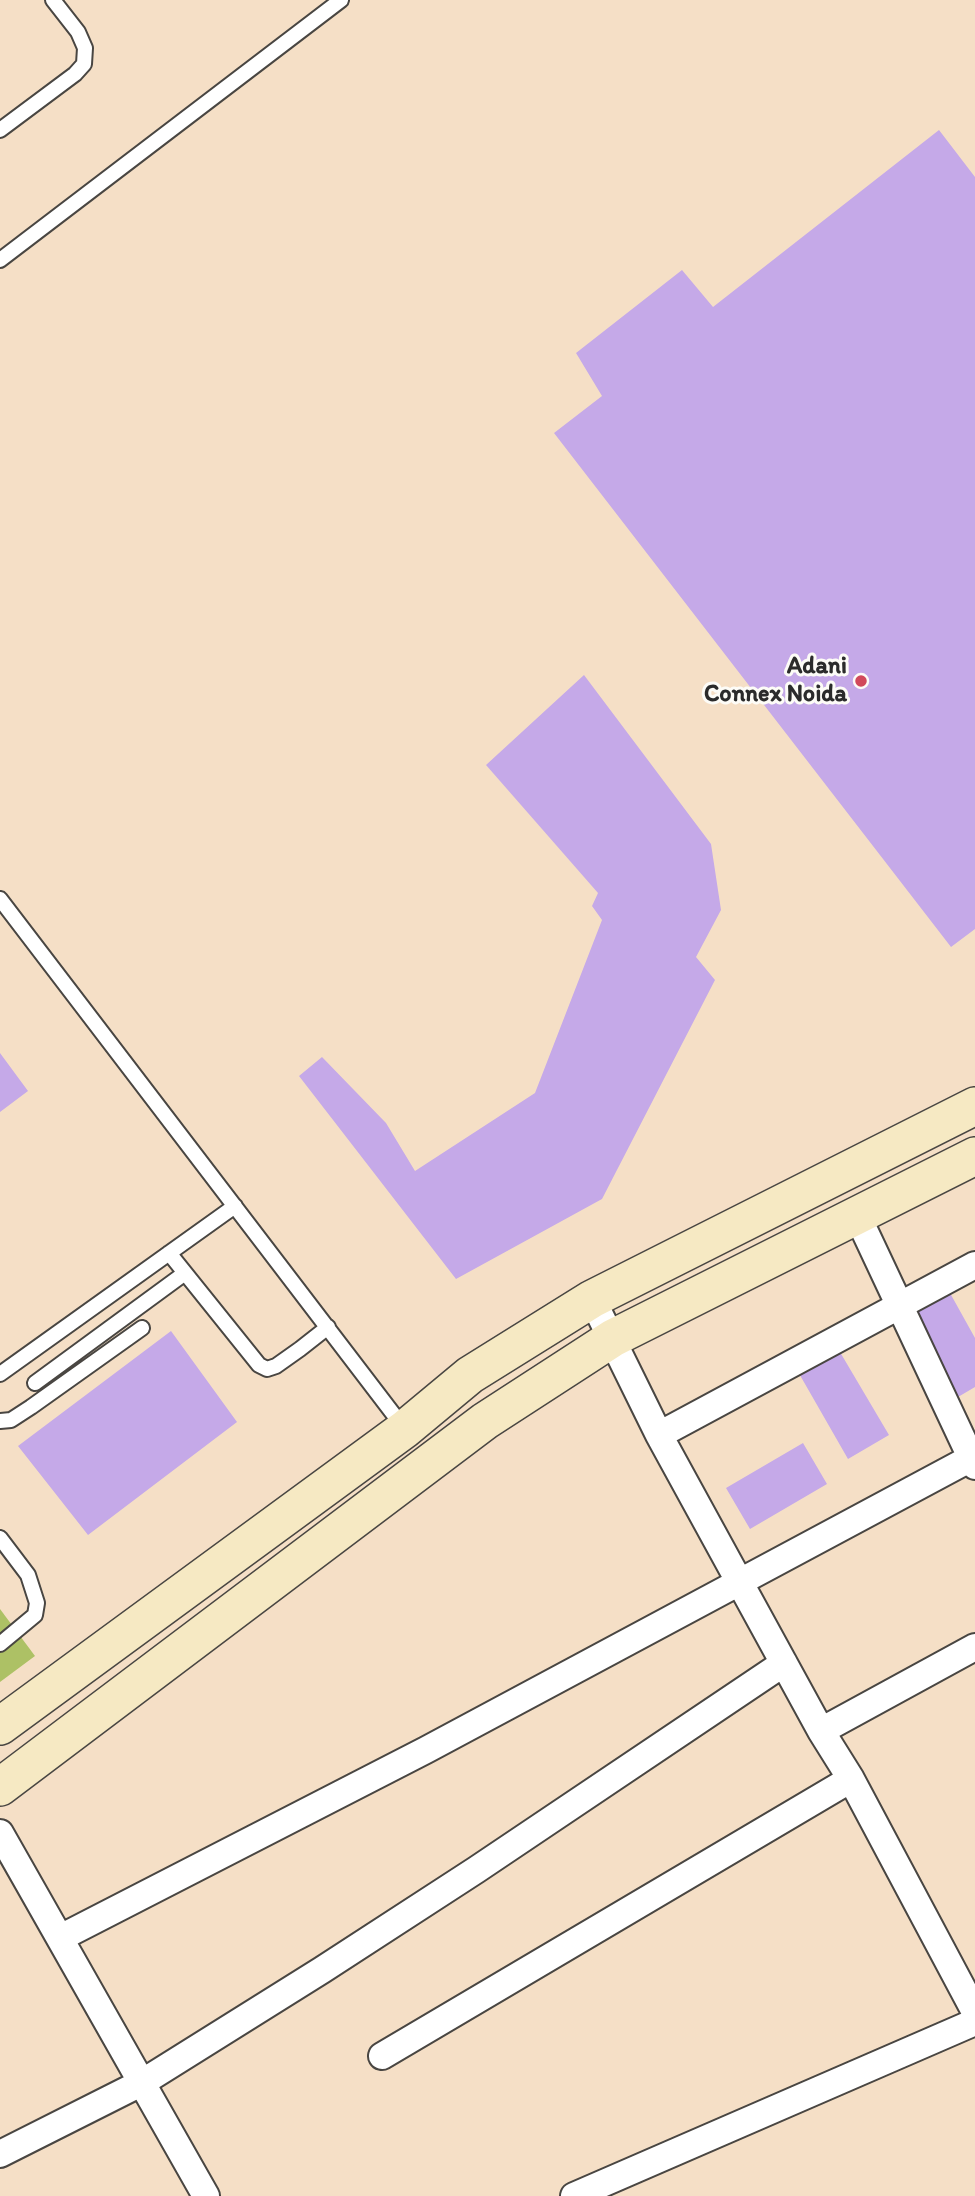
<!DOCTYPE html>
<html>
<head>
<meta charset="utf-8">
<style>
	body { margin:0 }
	canvas { display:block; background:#f5dfc6 }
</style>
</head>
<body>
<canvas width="975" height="2196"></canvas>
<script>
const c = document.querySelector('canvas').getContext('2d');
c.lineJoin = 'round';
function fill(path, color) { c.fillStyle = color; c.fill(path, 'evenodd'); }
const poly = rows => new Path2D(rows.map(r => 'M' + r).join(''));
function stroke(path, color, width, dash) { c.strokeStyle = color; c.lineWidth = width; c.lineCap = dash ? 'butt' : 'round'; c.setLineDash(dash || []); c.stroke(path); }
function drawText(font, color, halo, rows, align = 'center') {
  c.font = font + ' Itim,sans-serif'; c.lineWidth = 6; c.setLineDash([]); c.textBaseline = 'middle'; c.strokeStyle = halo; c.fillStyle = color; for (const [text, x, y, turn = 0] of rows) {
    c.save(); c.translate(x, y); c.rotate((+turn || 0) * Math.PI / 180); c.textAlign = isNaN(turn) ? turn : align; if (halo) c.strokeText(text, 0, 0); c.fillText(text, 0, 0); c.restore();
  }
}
fill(poly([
	[0,1609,35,1656,0,1682]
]), '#adc165');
fill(poly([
	[939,130,975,177,975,929,951,947,554,433,602,396,576,353,682,270,713,307],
	[584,675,711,844,721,910,696,957,715,980,602,1199,456,1279,299,1076,322,1057,386,1123,415,1171,535,1093,602,920,592,906,598,893,486,765],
	[0,1053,28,1091,0,1112],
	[945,1284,975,1338,975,1387,958,1397,907,1305],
	[171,1331,237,1422,88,1535,18,1446],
	[837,1347,889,1435,848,1459,797,1370],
	[803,1443,827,1484,750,1529,726,1488]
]), '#c5a9e8');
const lane = poly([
	[0,130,75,74,84,64,85,48,78,32,53,0],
	[0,260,341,0],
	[0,899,404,1428],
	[169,1253,259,1365,267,1369,276,1366,300,1349,328,1327],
	[0,1374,235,1206],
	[35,1383,185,1273],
	[0,1421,11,1420,31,1407,142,1328],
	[0,1538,28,1575,37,1603,35,1615,0,1644]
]);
const street = poly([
	[857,1215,975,1466],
	[592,1299,659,1435,821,1731,851,1779,975,2012],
	[659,1435,975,1265],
	[821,1731,975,1647],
	[0,1833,206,2196],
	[60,1938,426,1750,975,1456],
	[382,2056,851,1779],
	[0,2154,143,2082,322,1970,476,1870,784,1663],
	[574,2196,975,2022]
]);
const secondary = poly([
	[0,1726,405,1429,470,1375,592,1299,975,1106],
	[0,1787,485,1421,613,1338,975,1156]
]);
stroke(lane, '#494642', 18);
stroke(street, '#494642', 30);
stroke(secondary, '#494642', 40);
stroke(lane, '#fff', 14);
stroke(street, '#fff', 26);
stroke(secondary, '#f6e9c3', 37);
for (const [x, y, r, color] of [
	[861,681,7,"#d1495b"]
]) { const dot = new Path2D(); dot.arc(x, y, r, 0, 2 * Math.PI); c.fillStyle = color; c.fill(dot); stroke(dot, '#fdfcf7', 2.5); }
drawText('bold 24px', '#2b2b2b', '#fdfcf7', [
	["Adani",847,667],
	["Connex Noida",847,695]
], 'right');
</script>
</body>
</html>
